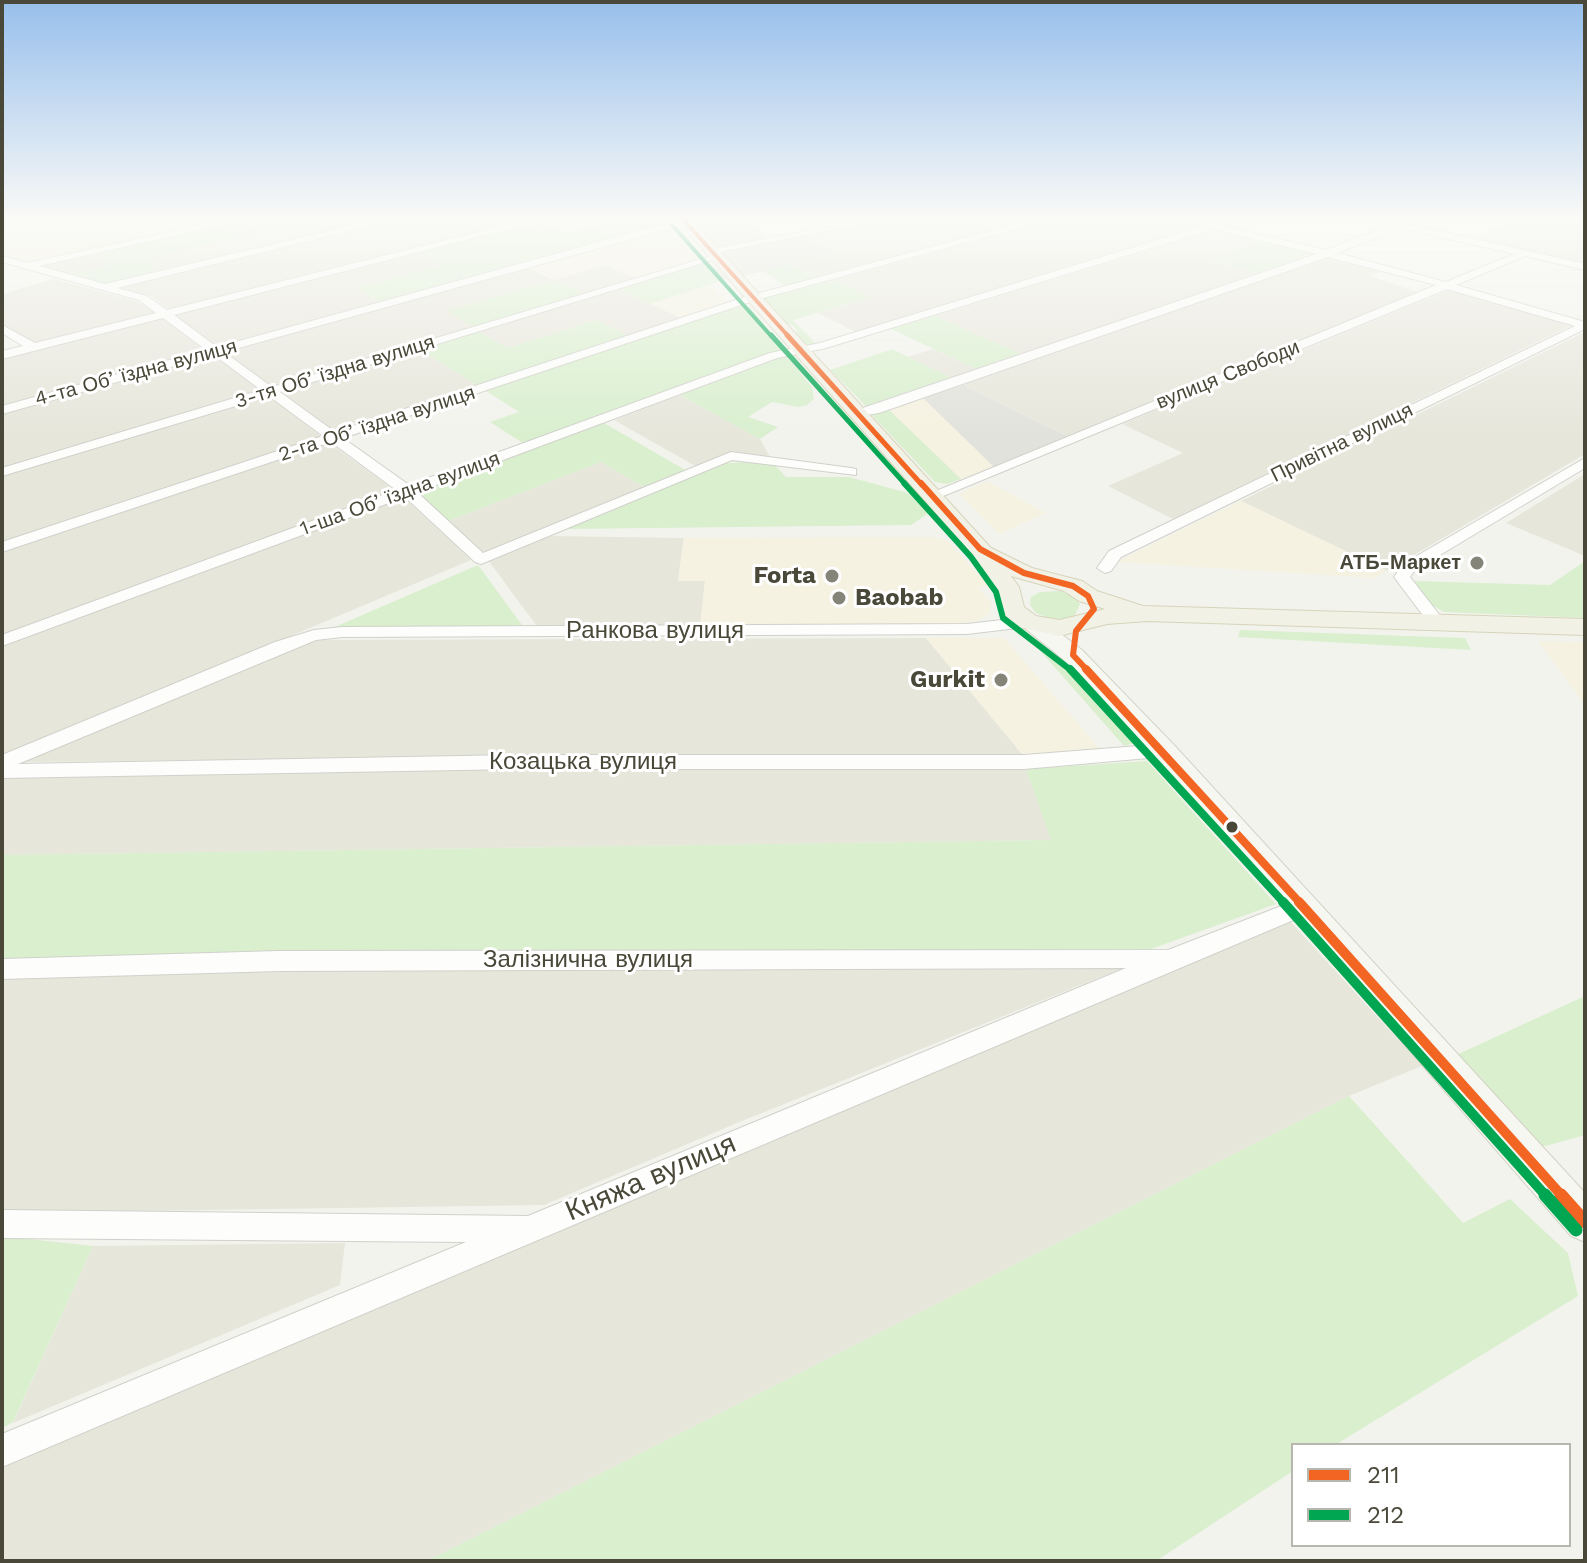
<!DOCTYPE html>
<html>
<head>
<meta charset="utf-8">
<style>
	body { margin:0 }
	#map { position:relative; width:1587px; height:1563px; overflow:hidden; background:#f3f3ee; font-family:"Work Sans",sans-serif }
	canvas { display:block }
	.frame { position:absolute; inset:0; border:4px solid #4a4838; pointer-events:none }
	.legend { position:absolute; left:1291px; top:1443px; width:280px; height:104px; box-sizing:border-box; background:#fff; border:2px solid #b7b6af; margin:0; padding:10px 14px; list-style:none; font-size:24px; color:#4a4838 }
	.legend li { display:flex; align-items:center; gap:16px; height:40px }
	.legend b { width:40px; border:2px solid #b7b6af }
</style>
</head>
<body>
<div id="map">
<canvas width="1587" height="1563"></canvas>
<div class="frame"></div>
<ul class="legend">
<li><b style="height:10px;background:#f26522"></b>211</li>
<li><b style="height:10px;background:#00a651"></b>212</li>
</ul>
</div>
<script>
const c = document.querySelector('canvas').getContext('2d');
c.lineJoin = 'round';
function fill(path, color) { c.fillStyle = color; c.fill(path, 'evenodd'); }
const poly = rows => new Path2D(rows.map(r => 'M' + r).join(''));
function stroke(path, color, width, dash) { c.strokeStyle = color; c.lineWidth = width; c.lineCap = dash ? 'butt' : 'round'; c.setLineDash(dash || []); c.stroke(path); }
function drawText(font, color, halo, rows, align = 'center') {
  c.font = font + ' "Work Sans",sans-serif'; c.lineWidth = 6; c.setLineDash([]); c.textBaseline = 'middle'; c.strokeStyle = halo; c.fillStyle = color; for (const [text, x, y, turn = 0] of rows) {
    c.save(); c.translate(x, y); c.rotate((+turn || 0) * Math.PI / 180); c.textAlign = isNaN(turn) ? turn : align; if (halo) c.strokeText(text, 0, 0); c.fillText(text, 0, 0); c.restore();
  }
}
fill(poly([
	[260,217,308,217,313,220,287,226,306,237,159,272,142,259,258,232,240,222],
	[412,217,496,217,513,225,171,311,151,296,114,287],
	[898,217,1048,217,818,278,788,264,832,252,798,236],
	[1063,217,1168,217,1205,226,856,332,818,313,871,297,834,280],
	[1513,217,1585,217,1585,265,1475,240],
	[1216,229,1266,241,1212,260,1257,274,1023,355,935,316],
	[419,252,443,265,357,288,382,303,218,348,173,315],
	[95,253,110,266,66,275,34,266],
	[1329,256,1384,270,1369,276,1422,293,1067,436,963,385],
	[605,265,635,278,274,388,221,351,527,267,554,280],
	[54,279,136,301,158,314,36,345,2,323,2,294],
	[1454,288,1574,324,1173,519,1108,486,1183,453,1122,424],
	[617,289,682,318,629,336,597,320,507,348,477,331],
	[161,317,206,352,2,408,2,357],
	[1585,332,1585,454,1387,571,1241,501],
	[418,349,479,386,336,433,279,392],
	[933,349,979,370,954,379,908,357],
	[210,354,263,391,2,469,2,412],
	[268,395,324,439,2,544,2,476],
	[680,395,760,439,771,459,730,454,697,467,614,420],
	[329,443,397,492,2,638,2,550],
	[601,462,646,488,485,554,448,521],
	[1585,474,1585,556,1506,523],
	[402,496,471,560,2,758,2,645],
	[550,536,684,538,678,580,705,581,700,628,539,629,488,560],
	[926,638,1022,754,14,762,313,640],
	[515,769,1026,769,1052,840,2,855,2,776],
	[1290,921,1422,1066,1349,1096,427,1561,2,1561,2,1467],
	[1128,966,737,1123,544,1205,2,1213,2,975,276,969],
	[345,1243,340,1285,13,1423,93,1246]
]), '#e7e6db');
fill(poly([
	[58,217,242,217,27,264,2,255,2,227],
	[558,217,644,217,623,223,616,220,568,233,542,222],
	[681,227,706,258,635,278,605,265,554,280,527,267],
	[711,284,728,303,682,318,650,304],
	[923,398,994,467,961,479,889,410],
	[987,481,1046,513,999,534,959,494],
	[1241,501,1387,571,1373,578,1116,562],
	[931,537,947,540,988,585,978,588,991,601,990,613,977,621,956,624,700,628,705,581,678,581,684,538],
	[926,638,1004,638,1101,750,1022,754],
	[1538,641,1585,642,1585,705]
]), '#f5f2e1');
fill(poly([
	[690,217,754,217,765,239,717,248],
	[798,236,834,252,741,277,719,251]
]), '#e3e2dc');
fill(poly([
	[308,217,390,217,306,237,286,226,312,220],
	[644,217,672,217,677,224,657,226,382,303,356,288,442,265,419,252,542,222,568,233,616,220,623,223],
	[240,222,259,232,144,259,159,272,102,285,66,275,109,266,95,253],
	[1266,241,1318,253,1257,274,1211,259],
	[702,263,711,264,727,279,650,304,617,289],
	[788,264,818,278,785,286,763,271],
	[554,280,584,294,475,327,446,311],
	[834,280,872,297,793,320,816,344,804,345,794,333,798,332,793,326,784,322,760,299],
	[732,307,750,307,787,351,526,445,490,422,519,412,486,391],
	[935,316,1023,355,979,370,891,329],
	[597,320,629,336,479,386,418,349,477,331,508,348],
	[892,349,954,379,868,408,830,370],
	[786,355,812,387,814,399,807,405,798,407,772,402,748,417,778,427,760,439,680,395],
	[889,410,933,452,961,479,947,484,935,482,872,415],
	[604,423,687,471,646,488,601,462,448,521,414,491],
	[751,462,775,465,786,477,849,477,908,493,929,513,911,525,566,529,724,463],
	[1585,561,1585,618,1444,612,1430,604,1414,581,1550,585],
	[478,565,525,629,330,629],
	[1060,591,1073,596,1080,604,1075,615,1064,619,1049,618,1036,613,1030,605,1031,597,1040,592],
	[1240,630,1465,638,1471,650,1238,637],
	[1033,637,1052,652,1134,743,1124,746,1029,638],
	[1147,761,1276,904,1151,949,282,955,2,961,2,855,1051,840,1026,769],
	[1585,996,1585,1135,1535,1149,1454,1056],
	[1349,1096,1463,1223,1510,1199,1568,1253,1578,1296,1335,1445,1293,1445,1293,1471,1156,1561,427,1561],
	[2,1236,93,1246,13,1422,2,1428]
]), '#d9efce');
fill(poly([
	[963,385,1067,436,994,467,923,398]
]), '#e2e2dc');
const street = poly([
	[239,217,257,217,39,266,105,284,389,217,406,217,117,288,147,296,167,310,539,217,555,217,174,315,217,347,657,226,687,222,692,225,661,231,224,352,272,387,711,256,719,258,280,392,335,432,748,296,1044,217,1059,217,756,300,343,438,409,485,770,353,820,343,1203,226,1171,217,1213,223,1233,217,1247,217,1224,226,1326,250,1390,225,1361,217,1378,217,1585,264,1585,270,1525,256,1456,285,1585,322,1585,329,1121,557,1111,571,1105,573,1097,568,1109,551,1575,326,1447,289,936,499,926,499,924,496,1436,285,1328,257,879,413,854,417,848,413,1317,254,1213,229,826,348,777,358,417,492,483,553,731,452,851,468,856,469,856,475,732,460,481,564,475,562,405,497,2,646,2,635,396,490,331,442,2,552,2,542,323,436,269,396,2,476,2,468,261,390,214,355,2,414,2,406,206,350,163,318,2,359,2,351,23,346,2,333,2,325,35,343,156,313,139,300,2,262,2,256,27,263,239,217],
	[1400,228,1514,254,1446,282,1337,253,1400,228],
	[876,217,896,217,709,254,704,251,876,217],
	[1585,458,1585,468,1415,570,1410,577,1445,622,1437,627,1431,626,1394,577,1403,564,1585,458],
	[1028,617,1034,618,1036,622,1034,626,967,634,342,637,316,640,18,764,517,755,1024,755,1164,744,1174,751,1171,756,1024,769,517,769,2,778,2,755,275,642,314,630,342,627,967,624,1028,617],
	[1302,898,1310,901,1313,907,1310,913,2,1467,2,1434,466,1242,2,1238,2,1210,528,1216,1126,968,279,971,2,979,2,959,279,951,1168,950,1302,898]
]);
const secondary = poly([
	[1035,618,1043,620,1082,650,1174,745,1585,1193,1585,1242,1571,1236,1154,757,1064,660,1027,630,1023,625,1027,620,1035,618]
]);
const primary = poly([
	[2,217,21,217,2,223,2,217],
	[674,217,689,217,991,548,1032,568,1082,581,1097,591,1143,606,1585,619,1585,635,1147,621,1107,624,1059,636,1019,627,999,610,995,587,972,554,674,217],
	[1011,576,1064,591,1079,601,1105,609,1059,620,1036,616,1024,607,1019,587,1011,576]
]);
stroke(street, '#d1d1cb', 2);
stroke(secondary, '#d4d3c6', 2);
stroke(primary, '#d6d4ba', 2);
fill(street, '#fdfdfc');
fill(secondary, '#f7f7f1');
fill(primary, '#f2f1e6');
stroke(poly([
	[681,217,789,337]
]), '#f26522', 4);
stroke(poly([
	[787,335,922,485]
]), '#f26522', 5);
stroke(poly([
	[921,483,980,549,1024,573,1073,586,1088,596,1094,609,1076,631,1073,655,1088,671]
]), '#f26522', 6);
stroke(poly([
	[1086,669,1301,904]
]), '#f26522', 8);
stroke(poly([
	[1299,902,1563,1197]
]), '#f26522', 10);
stroke(poly([
	[1561,1195,1585,1222]
]), '#f26522', 13);
stroke(poly([
	[672,225,772,337]
]), '#00a651', 4);
stroke(poly([
	[771,335,906,485]
]), '#00a651', 5);
stroke(poly([
	[904,483,971,557,996,592,1003,618,1072,671]
]), '#00a651', 6);
stroke(poly([
	[1070,669,1285,904]
]), '#00a651', 8);
stroke(poly([
	[1283,902,1547,1197]
]), '#00a651', 10);
stroke(poly([
	[1545,1195,1576,1230]
]), '#00a651', 13);
const sky = c.createLinearGradient(0, 0, 0, 436);
sky.addColorStop(0, '#97bfec');
sky.addColorStop(0.5, '#fafaf7');
sky.addColorStop(1, '#fafaf700');
c.fillStyle = sky;
c.fillRect(0, 0, 1587, 436);
for (const [x, y, r, color] of [
	[1477,563,8,"#858478"],
	[832,576,8,"#858478"],
	[839,598,8,"#858478"],
	[1001,680,8,"#858478"],
	[1232,827,7,"#4a4838"]
]) { const dot = new Path2D(); dot.arc(x, y, r, 0, 2 * Math.PI); c.fillStyle = color; c.fill(dot); stroke(dot, '#fff', 3); }
drawText('20px', '#4a4838', '#fff', [
	["3-тя Обʼїздна вулиця",335,372,-17],
	["4-та Обʼїздна вулиця",136,373,-15],
	["вулиця Свободи",1228,375,-22],
	["2-га Обʼїздна вулиця",377,424,-18],
	["Привітна вулиця",1342,443,-26],
	["1-ша Обʼїздна вулиця",400,494,-20]
]);
drawText('bold 20px', '#4a4838', '#fff', [
	["АТБ-Маркет",1461,563]
], 'right');
drawText('bold 24px', '#4a4838', '#fff', [
	["Forta",816,576],
	["Baobab",855,598,"left"],
	["Gurkit",985,680]
], 'right');
drawText('24px', '#4a4838', '#fff', [
	["Ранкова вулиця",655,631],
	["Козацька вулиця",583,762],
	["Залізнична вулиця",588,960]
]);
drawText('28px', '#4a4838', '#fff', [
	["Княжа вулиця",651,1178,-23]
]);
</script>
</body>
</html>
